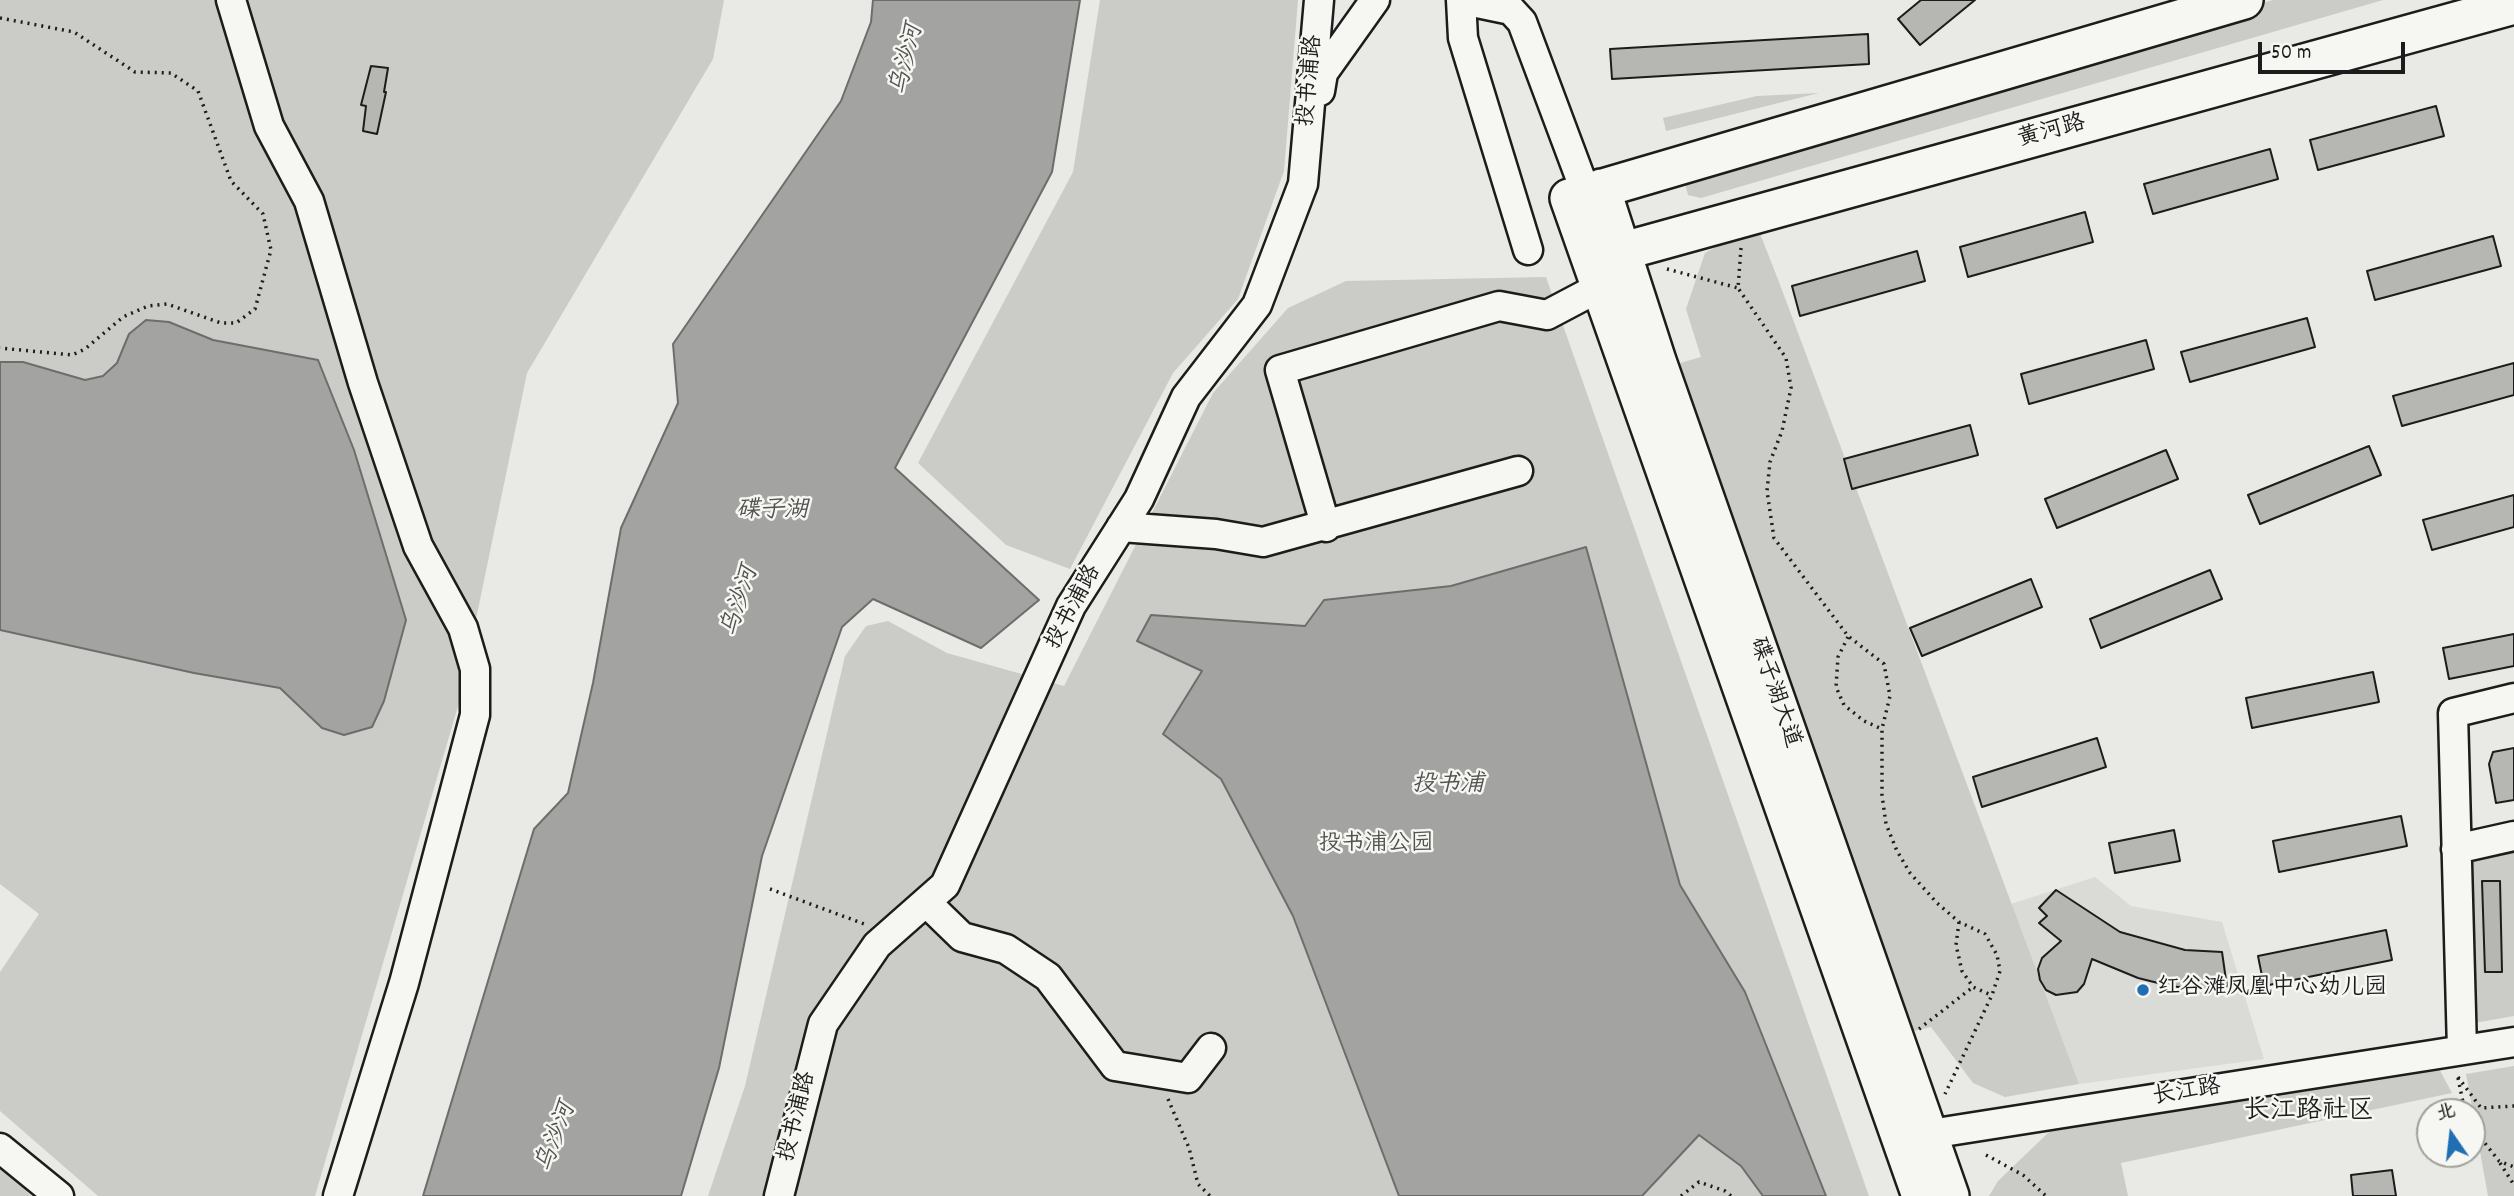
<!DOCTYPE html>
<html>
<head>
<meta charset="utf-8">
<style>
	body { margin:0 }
	#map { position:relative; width:2514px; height:1196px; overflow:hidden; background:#e9e9e5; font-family:Dekko,"LXGW WenKai TC",sans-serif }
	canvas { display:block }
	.north { position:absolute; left:2416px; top:1098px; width:70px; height:70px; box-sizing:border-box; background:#f6f6f2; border:2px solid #9f9f9c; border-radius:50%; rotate:346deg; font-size:19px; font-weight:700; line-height:28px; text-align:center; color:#1c1c1c }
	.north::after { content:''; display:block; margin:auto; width:24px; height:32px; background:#1f6fb2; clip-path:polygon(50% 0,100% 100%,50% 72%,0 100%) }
	.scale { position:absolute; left:2258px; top:42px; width:147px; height:32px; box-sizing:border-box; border:4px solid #1c1c1c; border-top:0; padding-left:9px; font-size:21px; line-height:24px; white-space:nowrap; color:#1c1c1c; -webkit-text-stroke:5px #f6f6f2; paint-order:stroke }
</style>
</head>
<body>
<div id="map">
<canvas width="2514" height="1196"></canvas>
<div class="north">北</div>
<div class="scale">50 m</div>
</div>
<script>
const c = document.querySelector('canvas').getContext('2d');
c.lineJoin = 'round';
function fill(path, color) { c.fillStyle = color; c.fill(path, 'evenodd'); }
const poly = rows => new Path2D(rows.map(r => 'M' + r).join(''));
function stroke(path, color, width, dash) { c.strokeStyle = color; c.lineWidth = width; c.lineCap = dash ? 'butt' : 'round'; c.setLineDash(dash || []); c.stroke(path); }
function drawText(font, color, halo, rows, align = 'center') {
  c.font = font + ' Dekko,"LXGW WenKai TC",sans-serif'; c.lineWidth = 5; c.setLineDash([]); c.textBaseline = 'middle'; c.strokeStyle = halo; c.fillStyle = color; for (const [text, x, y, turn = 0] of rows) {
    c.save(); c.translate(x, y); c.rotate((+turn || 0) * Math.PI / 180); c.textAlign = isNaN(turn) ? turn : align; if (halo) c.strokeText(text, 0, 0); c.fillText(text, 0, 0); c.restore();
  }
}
fill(poly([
	[2095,877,2131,906,2222,922,2264,1059,2079,1084,2011,904]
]), '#dadad6');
fill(poly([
	[0,0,724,0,713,59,527,373,458,706,315,1196,98,1196,0,1111,0,972,39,914,0,884],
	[1100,0,1298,0,1284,171,1238,299,1173,373,1070,569,1006,545,918,463,1073,172],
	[2273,0,2383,0,1701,198,1688,195,1683,176,1692,168],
	[1819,93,1666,131,1663,118,1757,96],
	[1759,231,1779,282,2079,1084,2005,1097,1973,1083,1931,1027,1910,1032,1680,363,1701,357,1686,309,1705,253,1730,239],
	[1546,277,1869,1196,708,1196,745,1086,845,656,866,626,888,621,947,653,1064,686,1213,393,1288,308,1346,281],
	[2514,845,2514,1016,2474,1023,2471,854],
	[2436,1063,2452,1093,2121,1163,2128,1196,1989,1196,1998,1181,2050,1131],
	[2514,1066,2514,1196,2488,1196,2466,1074],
	[0,1166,10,1174,31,1196,0,1196]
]), '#cbcbc7');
const water = poly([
	[873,0,1080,0,1052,172,895,468,1039,600,981,648,873,599,842,627,762,856,719,1068,681,1196,423,1196,534,829,568,793,593,683,621,528,678,403,673,344,841,101,871,22,873,0],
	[146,320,169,322,213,340,318,360,354,450,406,620,384,701,372,727,344,735,322,728,280,688,194,673,0,630,0,362,23,362,85,380,103,376,117,363,129,334,146,320],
	[1586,547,1680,885,1745,992,1826,1196,1763,1196,1741,1166,1699,1135,1642,1196,1399,1196,1293,916,1221,779,1163,734,1202,671,1137,641,1151,615,1305,626,1324,600,1451,586,1586,547]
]);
fill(water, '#a3a3a1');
stroke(water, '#6d6d6c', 2);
const building = poly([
	[1921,0,1975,0,1920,45,1898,19,1921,0],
	[1868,34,1869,64,1612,79,1610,49,1868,34],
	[371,66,388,68,384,92,386,92,377,134,363,131,366,106,361,105,371,66],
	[2436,106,2444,136,2318,170,2310,140,2436,106],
	[2270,149,2278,179,2153,214,2144,184,2270,149],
	[2085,212,2093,242,1968,277,1960,247,2085,212],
	[2493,236,2501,266,2375,300,2367,271,2493,236],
	[1917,251,1925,281,1800,316,1792,286,1917,251],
	[2307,318,2315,347,2190,382,2181,352,2307,318],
	[2146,340,2154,369,2029,404,2021,374,2146,340],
	[2514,363,2514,395,2402,426,2393,396,2514,363],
	[1970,425,1978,455,1852,489,1844,459,1970,425],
	[2369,446,2381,475,2260,524,2248,495,2369,446],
	[2166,450,2178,479,2057,528,2045,499,2166,450],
	[2514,495,2514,527,2432,550,2423,520,2514,495],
	[2210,570,2222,599,2101,648,2090,619,2210,570],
	[2031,579,2042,607,1922,656,1910,628,2031,579],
	[2514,634,2514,666,2449,679,2443,648,2514,634],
	[2373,672,2379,702,2252,728,2246,698,2373,672],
	[2097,738,2106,767,1982,807,1973,777,2097,738],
	[2514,748,2514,800,2496,803,2489,764,2493,752,2514,748],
	[2401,816,2407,846,2279,872,2273,841,2401,816],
	[2174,830,2180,861,2115,873,2109,843,2174,830],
	[2482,881,2500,881,2502,972,2485,972,2482,881],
	[2056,890,2120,932,2185,950,2222,952,2227,987,2195,989,2170,986,2138,978,2092,959,2084,984,2077,992,2056,995,2046,990,2040,980,2038,969,2042,958,2061,941,2039,923,2047,916,2039,908,2056,890],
	[2386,930,2392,960,2264,986,2258,956,2386,930],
	[2392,1170,2396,1196,2353,1196,2351,1175,2392,1170]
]);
fill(building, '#b6b6b3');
stroke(building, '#1c1c1c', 2);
const minor = poly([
	[231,0,269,126,309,201,363,383,418,546,463,628,475,669,475,715,404,983,338,1196],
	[1461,0,1463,38,1528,250],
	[1463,0,1511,10,1522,22,1586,193],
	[1320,91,1323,73,1375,0],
	[1121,527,1216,534,1263,542,1518,471],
	[1326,527,1280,370,1499,306,1547,315,1600,287],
	[2456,849,2514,836],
	[926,902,962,937,1006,949,1048,977,1115,1066,1188,1078,1211,1048],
	[2462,1050,2453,713,2514,698],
	[1911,1137,2514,1042],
	[0,1148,59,1196],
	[779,1196,823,1024,877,945,945,885,1071,606,1139,499,1186,397,1257,305,1303,184,1319,0]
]);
const major = poly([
	[1601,188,1657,361,1950,1196],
	[1598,258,2514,5],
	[1921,1196,1569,198,2244,0]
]);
stroke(minor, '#1c1c1c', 33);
stroke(major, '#1c1c1c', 42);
stroke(poly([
	[0,18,74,32,135,72,171,73,198,91,231,181,263,214,271,250,255,309,236,323,221,323,167,304,148,306,123,317,85,349,72,355,0,348],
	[1741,248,1738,288,1786,358,1791,388,1782,431,1770,462,1767,491,1774,538,1848,636,1884,664,1890,696,1882,729,1882,795,1886,824,1897,851,1910,873,1937,903,1959,922,1985,934,1997,955,2000,971,1992,995,1945,1094],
	[1667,269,1738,288],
	[1848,637,1838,657,1836,687,1844,705,1864,721,1882,729],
	[770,889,867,925],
	[1959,922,1956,945,1962,971,1973,987,1991,995],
	[1919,1029,1973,987],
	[2458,1077,2481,1108,2514,1106],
	[2458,1078,2465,1112],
	[1168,1099,1189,1148,1198,1184,1210,1196],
	[2472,1127,2499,1161,2514,1167],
	[1986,1155,2023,1175,2046,1196],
	[2500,1163,2514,1185],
	[1681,1196,1699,1182,1725,1191,1731,1196]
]), '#1c1c1c', 3.5, [2, 5]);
stroke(minor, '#f6f6f2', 28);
stroke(major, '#f6f6f2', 37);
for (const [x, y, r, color] of [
	[2143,990,7,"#1f6fb2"]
]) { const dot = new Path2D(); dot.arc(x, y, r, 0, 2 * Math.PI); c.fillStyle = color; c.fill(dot); stroke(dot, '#f6f6f2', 2.5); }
drawText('23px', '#1c1c1c', '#f6f6f2', [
	["投书浦路",1312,81,-85],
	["黄河路",2052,133,-15],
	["投书浦路",1075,608,-62],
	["碟子湖大道",1773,693,71],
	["长江路",2187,1094,-9],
	["投书浦路",799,1117,-76]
]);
drawText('23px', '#51514f', '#f6f6f2', [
	["投书浦公园",1376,846]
]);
drawText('23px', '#1c1c1c', '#f6f6f2', [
	["红谷滩凤凰中心幼儿园",2157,990]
], 'left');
drawText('italic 24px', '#525251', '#f6f6f2', [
	["乌沙河",909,60,-76],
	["碟子湖",772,513],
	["乌沙河",742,602,-72],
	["投书浦",1448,787],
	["乌沙河",558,1138,-69]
]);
drawText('26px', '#1c1c1c', '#f6f6f2', [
	["长江路社区",2309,1113]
]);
</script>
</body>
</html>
